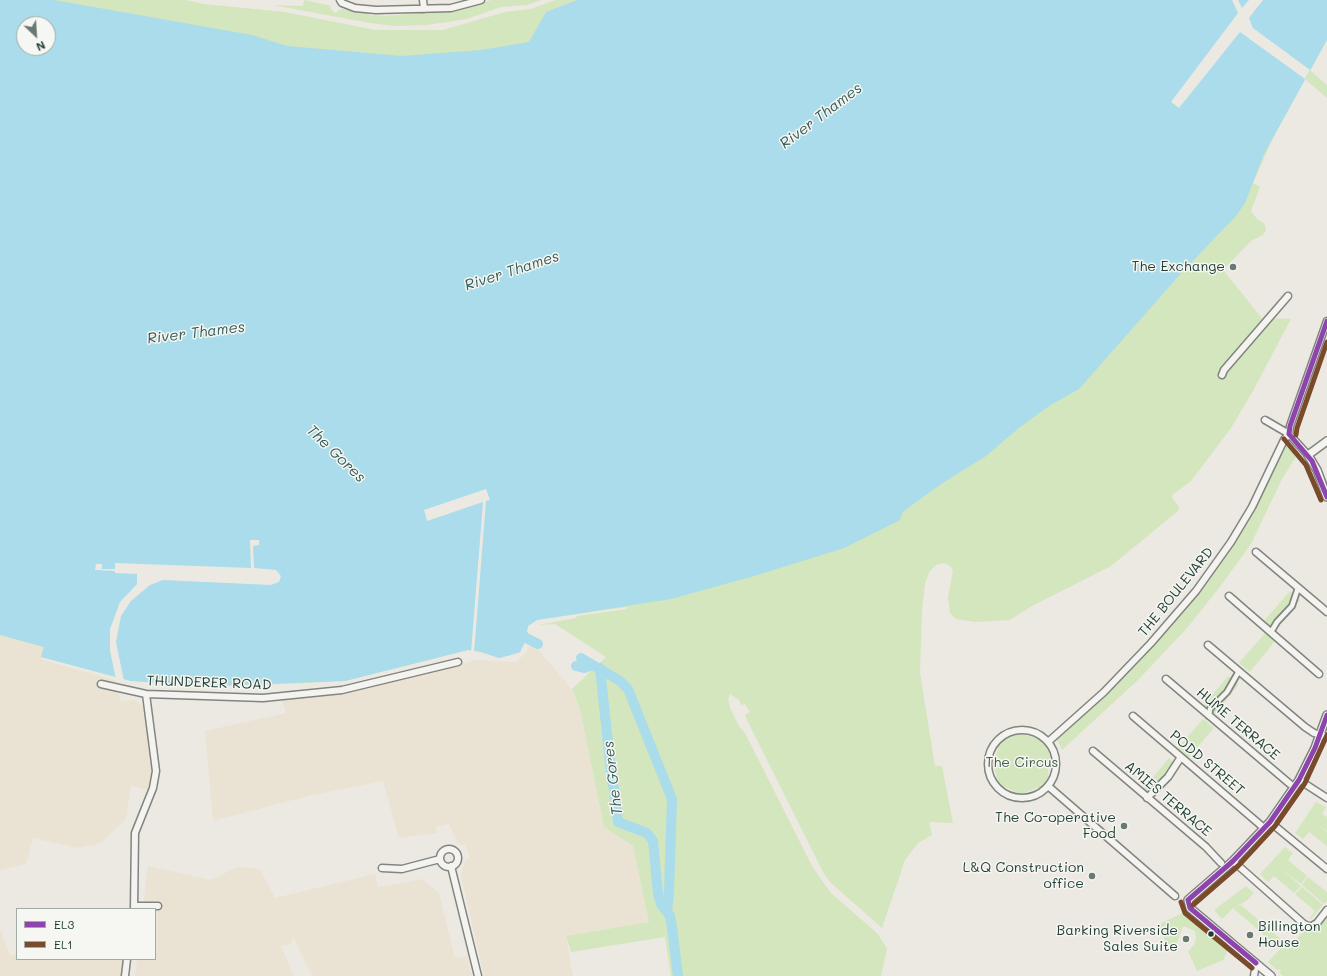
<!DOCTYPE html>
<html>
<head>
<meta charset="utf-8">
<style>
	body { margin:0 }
	#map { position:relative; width:1327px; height:976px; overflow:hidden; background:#ece9e2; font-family:Mali,sans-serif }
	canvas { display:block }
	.legend { position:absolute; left:16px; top:908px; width:140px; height:52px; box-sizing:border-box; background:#f6f6f2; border:1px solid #a0aca6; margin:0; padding:5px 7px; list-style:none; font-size:12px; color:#1f3d34 }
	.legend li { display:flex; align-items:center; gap:8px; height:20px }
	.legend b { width:20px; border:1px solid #a0aca6 }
	.north { position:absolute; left:16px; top:16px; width:40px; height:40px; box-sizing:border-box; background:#f6f6f2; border:1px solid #a0aca6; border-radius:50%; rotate:155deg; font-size:11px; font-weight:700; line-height:16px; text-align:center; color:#1f3d34 }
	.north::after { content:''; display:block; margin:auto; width:14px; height:18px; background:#677971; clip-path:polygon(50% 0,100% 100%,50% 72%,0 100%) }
</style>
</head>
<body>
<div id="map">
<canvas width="1327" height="976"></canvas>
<ul class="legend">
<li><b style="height:5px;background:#8e44ad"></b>EL3</li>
<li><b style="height:5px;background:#7a4b2a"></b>EL1</li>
</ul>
<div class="north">N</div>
</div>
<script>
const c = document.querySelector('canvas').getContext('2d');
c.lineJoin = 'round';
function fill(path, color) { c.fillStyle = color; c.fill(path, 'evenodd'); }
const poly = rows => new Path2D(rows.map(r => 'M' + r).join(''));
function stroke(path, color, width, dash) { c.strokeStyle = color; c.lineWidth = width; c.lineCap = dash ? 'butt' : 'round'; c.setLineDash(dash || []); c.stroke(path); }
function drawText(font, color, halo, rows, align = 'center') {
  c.font = font + ' Mali,sans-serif'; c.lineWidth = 3; c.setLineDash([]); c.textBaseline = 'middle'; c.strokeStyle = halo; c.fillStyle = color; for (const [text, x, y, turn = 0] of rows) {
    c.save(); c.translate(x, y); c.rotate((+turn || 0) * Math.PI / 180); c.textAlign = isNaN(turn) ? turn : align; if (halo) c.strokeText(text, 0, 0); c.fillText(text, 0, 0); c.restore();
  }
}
fill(poly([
	[0,635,45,647,41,659,116,681,120,701,135,700,144,707,154,770,150,791,131,785,126,819,101,843,78,848,33,838,26,864,0,870],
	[530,644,536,647,572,689,580,709,604,827,633,846,649,922,566,936,573,976,484,976,461,876,465,860,470,858,466,845,462,845,457,842,449,824,435,827,437,833,399,838,383,781,308,796,213,821,205,731,286,713,282,700,292,700,292,690,342,690,477,660,511,662,517,661,526,653],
	[148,866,211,880,237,867,260,869,275,898,375,874,378,887,422,879,439,893,455,958,467,956,472,976,312,976,293,937,291,944,281,946,294,976,135,976,137,959,155,959,155,909,143,909],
	[0,929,10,955,17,954,17,959,123,959,122,976,0,976]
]), '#eae3d3');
fill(poly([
	[0,0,185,0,204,4,285,12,375,30,443,30,505,12,531,9,555,0,635,0,545,49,0,121],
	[24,24,48,24,48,48,24,48],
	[305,0,331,6,330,8,335,13,341,9,368,13,370,15,385,16,460,10,491,0,542,0,527,5,501,7,467,19,427,25,393,26,370,23,272,5,302,6],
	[1327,0,1327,40,1310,70,1327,85,1327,98,1305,79,1273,138,1253,183,1260,187,1251,211,1257,219,1264,223,1266,230,1263,235,1251,241,1223,270,1262,318,1291,319,1253,391,1231,428,1191,481,1171,496,1179,507,1178,511,1111,566,1032,606,1010,620,975,622,956,619,950,613,948,598,953,570,950,566,944,563,936,565,930,571,925,583,922,611,920,673,935,766,942,766,953,823,929,822,932,835,918,843,905,860,882,928,831,883,824,874,747,720,745,715,750,712,745,704,741,705,739,700,730,694,728,699,730,708,739,726,745,733,812,866,830,892,878,934,887,949,881,976,671,976,665,937,571,952,566,936,649,922,633,846,604,827,580,709,572,689,606,657,555,624,538,625,576,618,577,616,627,609,627,607,537,620,528,626,525,642,520,652,511,655,499,658,481,652,468,650,345,681,286,684,212,686,131,681,41,657,44,647,0,635,0,572],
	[1285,445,1297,455,1282,479,1251,544,1219,588,1187,628,1138,680,1062,750,1057,739,1104,698,1142,658,1212,575,1238,539,1256,508],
	[1290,591,1300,600,1275,630,1264,621],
	[1265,633,1275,641,1250,672,1239,663],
	[1228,676,1239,684,1214,715,1203,706],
	[1203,719,1214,728,1188,758,1177,749],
	[1021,734,1038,739,1045,746,1051,757,1049,759,1048,778,1042,786,1021,794,1000,785,996,779,997,776,992,763,998,750,997,747,1004,740,1012,736],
	[1169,758,1179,767,1154,797,1143,789],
	[1316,802,1326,807,1322,814,1327,817,1327,831,1318,826,1327,832,1327,846,1309,832,1303,839,1295,833],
	[1285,847,1293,853,1288,860,1307,876,1301,884,1280,868,1301,886,1294,893,1274,876,1268,882,1260,874],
	[1308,877,1327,892,1327,901,1324,904,1302,885],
	[1246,886,1254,893,1246,901,1233,908,1241,905,1283,941,1285,939,1292,943,1306,929,1315,928,1327,913,1327,976,1283,976,1279,972,1281,971,1279,969,1277,970,1268,962,1280,949,1233,908,1222,919,1214,910],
	[1302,887,1323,905,1311,919,1310,918,1315,911,1295,894],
	[1182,913,1186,914,1228,950,1223,960,1197,971,1188,951,1194,945,1196,939,1195,931,1183,926,1174,951,1168,947,1158,925]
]), '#d3e6bd');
fill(poly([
	[0,0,54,0,252,35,287,46,402,56,481,50,529,42,546,12,577,0,1327,0,1327,40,1264,154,1245,203,1236,216,1183,271,1079,389,1049,406,1020,427,986,456,944,482,916,502,903,512,900,520,844,548,754,576,671,599,537,620,528,626,525,642,520,652,511,655,499,658,481,652,468,650,345,681,212,686,131,681,41,657,44,647,0,635],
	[24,24,48,24,48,48,24,48]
]), '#aadceb');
fill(poly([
	[1232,0,1238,0,1242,8,1249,0,1263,0,1249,18,1253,28,1310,70,1305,79,1240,32,1179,108,1171,102,1238,13],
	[486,489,490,500,486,501,474,653,471,653,483,502,427,521,424,510],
	[250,540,259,540,259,545,253,546,254,568,276,570,281,576,279,582,271,585,163,580,150,585,131,601,121,616,116,642,124,681,116,679,110,651,110,629,120,602,137,584,137,574,115,573,115,571,95,570,96,564,102,564,102,569,115,569,115,563,251,568]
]), '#ece9e2');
stroke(poly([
	[517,629,526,638,538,644],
	[581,658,620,681,628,689,672,799,669,892,667,912],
	[576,666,584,668,593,665],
	[600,668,612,782,614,788,618,822,647,833,653,841,658,894,661,904,670,916,672,927,678,976]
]), '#aadceb', 10);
const pedestrian = poly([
	[1271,632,1277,622,1292,606,1298,588],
	[1209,716,1210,709,1227,692,1239,671]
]);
const minor = poly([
	[340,0,342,3,355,8,376,10,451,8,481,0],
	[423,0,424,9],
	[1222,375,1224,370,1288,296],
	[1265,420,1289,434,1308,455],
	[1289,434,1290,426,1327,321],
	[1256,552,1327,612],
	[1229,596,1319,674],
	[1208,645,1305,727,1314,733,1327,737],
	[1166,679,1290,784],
	[101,684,146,694,263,698,342,690,458,662],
	[1133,716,1264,828],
	'988 764a34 34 0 1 1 68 0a34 34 0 1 1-68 0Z',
	[1048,742,1104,692,1151,643,1196,591,1231,542,1252,507,1284,440,1289,434],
	[1093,751,1206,847,1221,863],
	[1299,780,1327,798],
	[1048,786,1175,896],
	[1147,798,1168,777,1181,757],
	[1270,822,1327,869],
	'440 858a9 9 0 1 1 18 0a9 9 0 1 1-18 0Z',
	[1233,861,1304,924,1310,927,1317,923,1327,910],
	[451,866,478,976],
	[382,868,402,869,440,859],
	[135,906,158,906],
	[134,909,135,833,153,788,156,771,146,694],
	[125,976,127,959],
	[1254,976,1256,963]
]);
const tertiary = poly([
	[1327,441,1308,455,1317,470,1327,497],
	[1271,976,1190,908,1188,900,1233,861,1270,822,1299,780,1315,748,1327,715]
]);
stroke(pedestrian, '#818580', 8);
stroke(minor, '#818580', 9);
stroke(tertiary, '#818580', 10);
stroke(pedestrian, '#f4f3f0', 4.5);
stroke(minor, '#f4f3f0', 6);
stroke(tertiary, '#f4f3f0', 7);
stroke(poly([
	[1289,434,1290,426,1327,321],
	[1289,434,1312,461,1327,497],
	[1188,900,1233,861,1270,822,1299,780,1315,748,1327,715],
	[1188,900,1190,908,1256,963]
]), '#8e44ad', 5);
stroke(poly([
	[1296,435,1297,428,1327,342],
	[1284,439,1306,465,1321,500],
	[1181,902,1185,913,1252,968],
	[1193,905,1238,866,1275,826,1305,783,1327,735]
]), '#7a4b2a', 5);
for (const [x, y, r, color] of [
	[1233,267,4,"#677971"],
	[1124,826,4,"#677971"],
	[1092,876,4,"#677971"],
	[1211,934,3.5,"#1f3d34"],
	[1250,935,4,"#677971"],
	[1186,939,4,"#677971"]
]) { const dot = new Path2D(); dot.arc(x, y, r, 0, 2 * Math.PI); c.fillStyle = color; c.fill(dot); stroke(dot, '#f6f6f2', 1.5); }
drawText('14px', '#1f3d34', '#f6f6f2', [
	["The Exchange",1225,267],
	["The Co-operative",1116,818],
	["Food",1116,834],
	["L&Q Construction",1084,868],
	["office",1084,884],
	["Billington",1258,927,"left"],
	["House",1258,943,"left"],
	["Barking Riverside",1178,931],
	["Sales Suite",1178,947]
], 'right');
drawText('14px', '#1f3d34', '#f6f6f2', [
	["THE BOULEVARD",1176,592,-51],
	["THUNDERER ROAD",209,683,2],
	["HUME TERRACE",1238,724,40],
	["PODD STREET",1207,763,40],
	["AMIES TERRACE",1168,799,40]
]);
drawText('14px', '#3f5e49', '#f6f6f2', [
	["The Circus",1022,763]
]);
drawText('italic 15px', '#355c59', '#f6f6f2', [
	["River Thames",821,116,-37],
	["River Thames",512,271,-18],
	["River Thames",196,333,-7],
	["The Gores",336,454,44],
	["The Gores",613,778,-97]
]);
</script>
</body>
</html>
